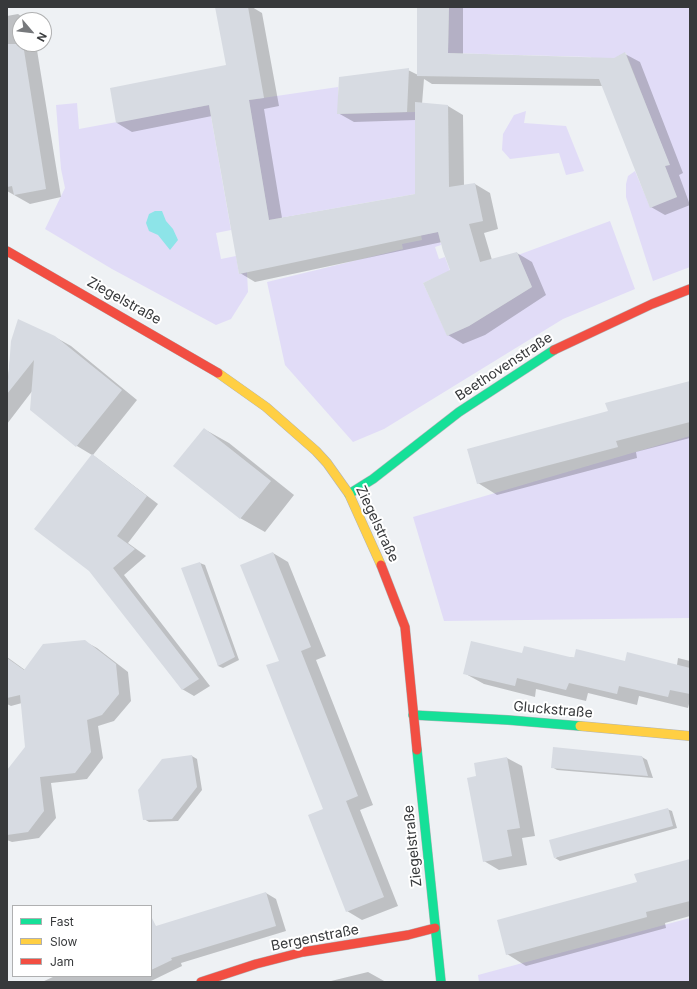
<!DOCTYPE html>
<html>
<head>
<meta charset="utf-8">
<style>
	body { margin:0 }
	#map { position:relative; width:697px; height:989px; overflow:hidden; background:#eef1f4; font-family:Inter,sans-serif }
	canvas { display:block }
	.frame { position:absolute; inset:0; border:8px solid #37393b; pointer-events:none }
	.legend { position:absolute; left:12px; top:905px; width:140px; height:72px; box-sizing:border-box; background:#fff; border:1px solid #afb0b1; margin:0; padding:5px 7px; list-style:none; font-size:12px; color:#37393b }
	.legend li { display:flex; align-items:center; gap:8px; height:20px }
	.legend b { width:20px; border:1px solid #afb0b1 }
	.north { position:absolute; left:12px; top:12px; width:40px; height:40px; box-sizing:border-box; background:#fff; border:1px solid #afb0b1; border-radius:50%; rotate:118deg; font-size:11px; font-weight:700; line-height:16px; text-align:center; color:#37393b }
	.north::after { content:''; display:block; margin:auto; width:14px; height:18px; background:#77797c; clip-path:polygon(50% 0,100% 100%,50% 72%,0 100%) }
</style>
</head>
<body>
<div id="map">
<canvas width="697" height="989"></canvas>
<div class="frame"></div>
<ul class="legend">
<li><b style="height:5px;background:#16e098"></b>Fast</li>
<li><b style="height:5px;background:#ffcf43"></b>Slow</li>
<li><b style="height:5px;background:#f24e42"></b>Jam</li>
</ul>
<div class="north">N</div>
</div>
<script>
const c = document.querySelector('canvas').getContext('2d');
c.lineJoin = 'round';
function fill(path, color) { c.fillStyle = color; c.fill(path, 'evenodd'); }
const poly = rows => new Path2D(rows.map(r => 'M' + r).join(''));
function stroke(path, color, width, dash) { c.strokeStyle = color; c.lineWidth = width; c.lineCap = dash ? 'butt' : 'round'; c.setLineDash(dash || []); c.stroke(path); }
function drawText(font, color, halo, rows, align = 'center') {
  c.font = font + ' Inter,sans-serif'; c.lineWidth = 4; c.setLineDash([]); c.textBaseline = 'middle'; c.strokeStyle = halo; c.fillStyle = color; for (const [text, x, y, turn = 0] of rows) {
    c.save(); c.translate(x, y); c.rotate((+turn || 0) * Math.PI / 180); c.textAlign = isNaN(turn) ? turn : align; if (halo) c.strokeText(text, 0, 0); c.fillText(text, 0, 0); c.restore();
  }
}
fill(poly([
	[449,7,690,7,690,267,653,281,626,197,626,184,628,176,635,171,650,207,677,197,665,166,669,164,626,53,594,67,591,57,448,53],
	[338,87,338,114,415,112,415,194,269,220,249,100],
	[77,103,79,129,209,105,231,230,216,233,221,259,236,256,239,274,247,272,248,292,231,319,216,325,112,269,45,229,65,188,61,169,56,105],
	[526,111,524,123,566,126,584,171,566,175,559,153,510,159,502,150,503,134,514,115],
	[610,221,635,289,563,319,384,429,353,442,285,365,267,282,403,249,402,244,422,240,421,235,438,232,441,245,435,247,439,259,445,257,450,271,423,283,447,335,469,326,532,287,518,255],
	[690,436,690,618,444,621,413,517],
	[690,918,690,982,479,982,478,975]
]), '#e1dcf7');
fill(poly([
	[155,211,162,211,166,221,173,229,178,240,170,250,158,235,149,231,146,223,149,214]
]), '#8de4e8');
fill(poly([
	[229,7,252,7,262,13,279,106,264,109,282,218,416,195,416,120,354,122,338,113,408,70,418,75,418,7,463,7,463,54,614,59,625,54,640,62,683,173,679,175,690,205,665,215,651,207,603,86,432,84,424,79,422,104,448,106,463,115,464,186,475,184,490,193,498,229,484,233,492,260,517,253,532,262,546,295,485,335,463,344,448,335,451,271,442,242,255,282,240,273,212,116,132,132,117,123,111,89,228,66],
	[18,14,27,20,20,20,20,44,36,44,61,197,30,204,7,191,7,16],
	[55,337,71,346,137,400,93,455,158,504,128,543,146,556,124,575,210,686,194,696,182,689,90,571,92,455,77,446,31,410,33,390,7,424,7,388,12,342],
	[690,382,690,438,636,452,637,458,497,495,478,483,609,412],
	[204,429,229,443,294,495,265,532,240,518],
	[273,553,288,562,326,656,316,660,373,805,360,810,398,906,362,920,347,911,324,809,280,661],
	[200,563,205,565,239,660,223,668,218,666],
	[84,641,97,648,128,672,131,701,114,721,98,726,103,758,87,779,51,783,56,818,39,838,12,842,7,840,7,771,26,748,22,703,11,706,7,704,7,657,25,670],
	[523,654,677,665,678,658,690,661,690,700,688,708,639,696,637,705,588,693,586,701,536,689,535,697,484,684,464,673],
	[192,756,197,759,202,790,178,821,149,822,144,819],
	[642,757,647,760,653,778,557,770,552,767],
	[507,758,522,766,535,836,522,838,527,865,499,870,484,861,477,776],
	[667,809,672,811,677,828,560,861,555,858],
	[690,860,690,916,665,923,666,928,526,966,507,954,638,883],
	[266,893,276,899,286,931,181,963,182,966,149,982,42,982,55,976,151,976,151,929],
	[368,972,386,982,331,982,331,981]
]), '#0003');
fill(poly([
	[215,7,248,7,264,98,249,100,269,220,415,194,415,102,448,105,449,187,475,183,483,221,469,224,480,262,517,252,532,287,469,326,447,336,423,283,450,270,443,251,438,232,239,274,209,105,116,123,110,88,226,65],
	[417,7,449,7,448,53,614,58,625,52,670,165,665,166,677,197,650,208,599,79,417,76],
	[7,44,23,44,46,189,14,195,12,186,7,187],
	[409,68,407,112,337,114,339,77],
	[18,319,55,336,122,390,76,447,30,410,34,360,7,394,11,341],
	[690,381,690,422,616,441,618,447,477,484,467,449,608,411,605,403],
	[204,428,271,481,240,519,173,466],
	[92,454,147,496,117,536,135,549,113,568,199,679,182,690,89,571,34,529],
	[273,552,311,647,301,651,358,796,346,801,384,897,346,912,308,815,323,809,266,665,279,661,240,565],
	[200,562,235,657,218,666,181,568],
	[85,640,116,664,119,694,102,715,87,720,91,752,75,773,40,777,44,811,28,832,7,835,7,770,25,747,20,695,7,698,7,658,24,670,43,644],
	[471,641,522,653,524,646,574,658,576,649,625,661,627,652,690,668,690,694,670,690,668,697,619,686,617,694,569,683,566,690,517,678,515,686,463,674],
	[553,747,642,756,648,776,551,768],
	[192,755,197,787,172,819,143,820,138,790,162,759],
	[507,757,520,828,507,830,512,856,483,862,467,778,476,776,474,763],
	[668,808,673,826,554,858,549,840],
	[690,859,690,901,646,912,647,917,506,955,497,920,637,882,634,874],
	[266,892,276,926,171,958,172,960,151,970,151,916,156,926]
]), '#d7dbe2');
const fast = poly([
	[349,494,373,479,459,412,554,350],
	[413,715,508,720,580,726],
	[417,750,441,982]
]);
const slow = poly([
	[218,373,266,407,316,451,327,463,349,494,381,565],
	[580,726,690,736]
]);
const jam = poly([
	[7,251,218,373],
	[554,350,652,304,690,289],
	[381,565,405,627,417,750],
	[201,982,256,964,303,952,408,935,435,928]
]);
stroke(fast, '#b0b3b5', 10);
stroke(slow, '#b0b3b5', 10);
stroke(jam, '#b0b3b5', 10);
stroke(fast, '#16e098', 9);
stroke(slow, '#ffcf43', 9);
stroke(jam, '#f24e42', 9);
drawText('14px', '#37393b', '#fff', [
	["Ziegelstraße",124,301,29],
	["Beethovenstraße",504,367,-33],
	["Ziegelstraße",377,524,65],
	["Gluckstraße",553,710,5],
	["Ziegelstraße",413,846,-96],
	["Bergenstraße",315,938,-11]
]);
</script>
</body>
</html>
